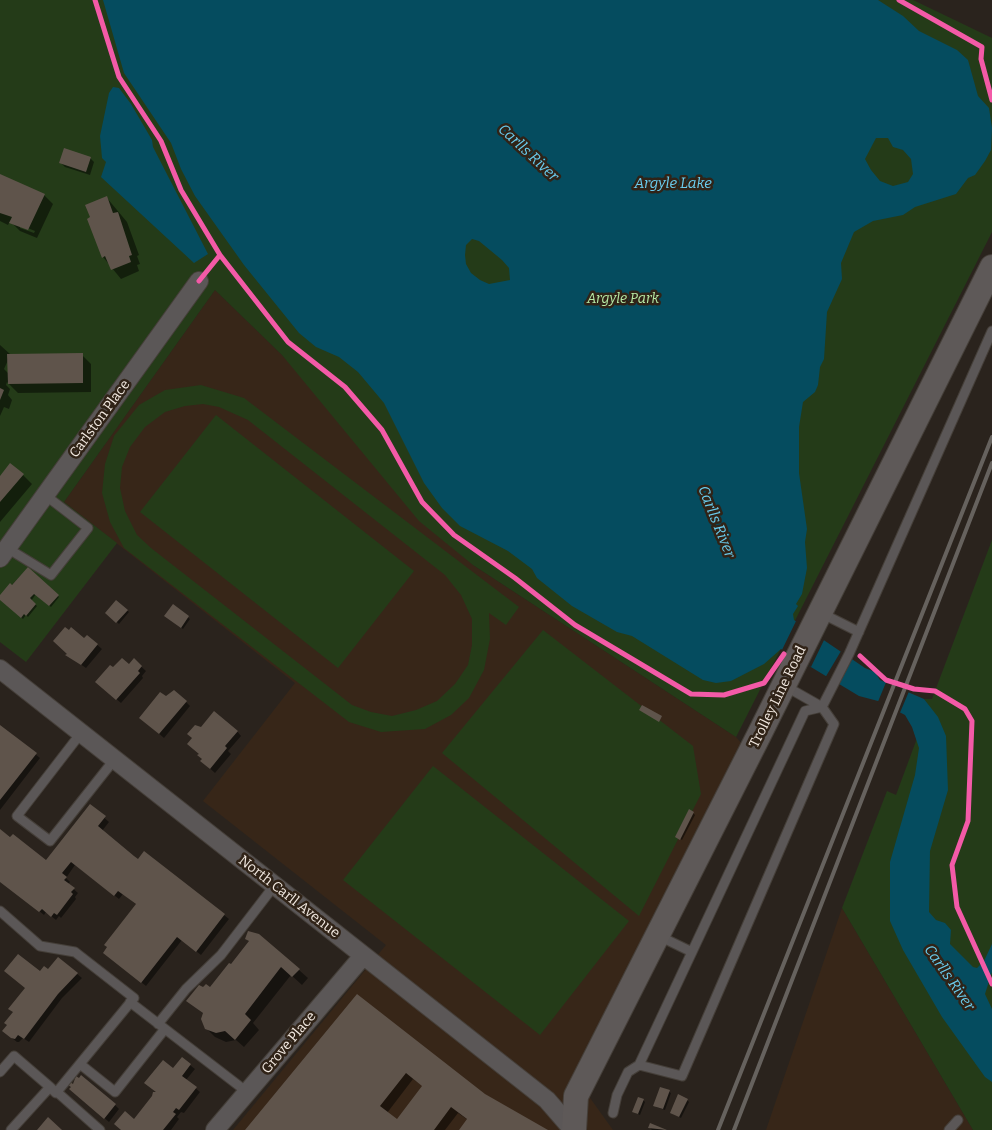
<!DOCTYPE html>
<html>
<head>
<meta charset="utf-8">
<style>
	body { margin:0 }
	canvas { display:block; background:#2a231d }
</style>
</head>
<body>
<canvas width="992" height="1130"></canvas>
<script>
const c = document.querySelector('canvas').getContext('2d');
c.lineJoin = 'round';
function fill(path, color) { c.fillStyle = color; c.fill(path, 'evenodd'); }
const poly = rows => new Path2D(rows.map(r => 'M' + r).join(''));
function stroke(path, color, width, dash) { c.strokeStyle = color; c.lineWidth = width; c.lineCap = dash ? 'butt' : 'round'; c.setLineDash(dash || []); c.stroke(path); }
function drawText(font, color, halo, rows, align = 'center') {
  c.font = font + ' Bitter,serif'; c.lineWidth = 5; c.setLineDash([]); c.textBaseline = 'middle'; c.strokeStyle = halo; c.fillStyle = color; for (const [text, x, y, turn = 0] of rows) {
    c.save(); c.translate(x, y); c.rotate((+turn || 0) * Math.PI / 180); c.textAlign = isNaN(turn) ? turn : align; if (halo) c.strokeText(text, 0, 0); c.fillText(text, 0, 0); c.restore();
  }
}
fill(poly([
	[215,290,282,355,473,565,736,737,742,744,575,1077,613,1130,233,1130,386,945,203,801,295,683,64,502],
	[842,908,973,1130,766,1130]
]), '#372618');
fill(poly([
	[0,0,913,0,992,38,992,232,736,737,473,565,419,521,282,355,215,290,64,502,117,543,26,662,0,642],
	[201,385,244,398,519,607,506,625,489,613,490,639,484,670,469,698,451,715,425,729,381,732,349,722,124,548,110,522,102,493,105,464,114,436,139,405,165,390],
	[203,404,219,407,248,420,445,575,461,595,472,619,472,645,468,665,455,684,437,701,416,710,392,716,371,712,352,705,151,548,137,535,125,511,120,488,122,467,130,447,145,427,165,412,185,406],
	[216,415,414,571,338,668,140,512],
	[992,540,992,1130,973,1130,842,908,887,791,896,795,929,706,924,699,932,699],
	[543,630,693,746,701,794,639,916,442,753],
	[433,766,629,921,540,1035,343,880]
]), '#243b18');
fill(poly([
	[103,0,878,0,903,16,919,31,957,50,968,60,978,96,989,108,992,128,991,150,985,161,975,175,968,178,956,194,915,207,903,215,873,221,854,232,841,263,842,279,827,312,824,359,820,367,818,385,815,392,803,402,799,427,799,473,807,529,805,542,807,568,802,594,796,604,798,606,793,614,794,620,865,668,875,672,880,680,924,699,938,717,946,736,948,790,930,851,929,912,936,920,945,923,951,930,950,944,973,967,977,968,984,961,992,944,992,972,985,994,992,1009,992,1082,985,1077,942,1017,903,950,890,921,890,862,915,775,919,748,912,727,905,715,878,701,859,696,781,649,764,664,731,681,716,683,703,680,632,636,617,632,572,606,537,578,532,569,508,551,460,526,442,508,424,483,384,403,358,372,339,357,316,347,299,333,244,265,195,196,181,169,171,143,124,73],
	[876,138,888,138,893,147,903,150,911,159,913,174,908,182,893,186,880,181,871,170,865,159],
	[472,239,479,241,502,260,509,268,510,280,489,284,480,280,471,273,466,264,465,255,466,245],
	[113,87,119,88,131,104,152,140,153,147,208,254,194,263,101,177,106,162,102,158,100,136,109,93]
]), '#054c5f');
fill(poly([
	[797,619,825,638,811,667,781,652],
	[841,651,853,658,837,685,825,678],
	[887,680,910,689,899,715,877,704]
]), '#2a231d');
fill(poly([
	[90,158,94,162,90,175,65,167,60,162],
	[0,175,44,195,53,204,37,238,20,231,10,221,8,225,0,221],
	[20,225,35,231,34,233,20,228],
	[107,198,127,222,139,255,137,256,140,264,137,265,139,271,121,279,103,257],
	[0,345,10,354,82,355,91,364,91,392,18,393,7,382,6,385,10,389,8,395,12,400,9,409,4,407,0,416],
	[9,358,9,374,4,369],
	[23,475,32,484,0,522,0,478],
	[28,568,59,597,51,607,36,594,31,601,37,606,28,617,26,615,23,619,0,597],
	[116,601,129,612,119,624,107,613],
	[173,606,190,619,183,629,168,617],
	[87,636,102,649,86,668,67,655],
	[134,660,146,671,142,676,143,678,121,703,101,686,113,669,129,665],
	[186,702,190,706,164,738,145,722],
	[0,726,40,758,0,810],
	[201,729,237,731,241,736,228,751,231,754,215,773,206,765,200,754],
	[90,805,109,822,102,831,138,861,145,852,229,919,201,955,182,940,146,986,109,957,137,905,123,894,119,899,75,865,66,878,70,882,68,884,78,893,75,897,76,899,61,918,59,916,56,920,46,912,44,915,0,879,0,830,46,861],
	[693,813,695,815,682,840,679,838],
	[246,939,299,970,308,978,302,985,291,975,253,1023,259,1030,244,1047,236,1040,226,1042,215,1037,206,1028,204,1014,188,1001,210,989,250,942],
	[58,958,82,978,62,998,29,1042,23,1038,19,1042,17,1042,8,1035,40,973,48,971],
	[357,996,484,1095,546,1130,461,1130,468,1120,458,1113,445,1130,247,1130],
	[413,1079,423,1086,397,1121,387,1113],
	[182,1059,195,1069,186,1080,200,1092,184,1113,181,1112,177,1117,179,1119,171,1130,122,1130,134,1121,159,1094],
	[661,1088,671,1093,665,1110,656,1107],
	[75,1093,115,1105,119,1109,109,1122],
	[643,1100,645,1102,640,1115,636,1113],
	[687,1100,689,1102,681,1118,673,1114],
	[651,1125,664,1130,652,1130,650,1128]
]), '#0007');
fill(poly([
	[64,148,91,157,86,172,59,163],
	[0,174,45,194,28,230,9,223,12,217,0,213],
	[107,196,113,213,118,212,132,255,129,256,131,262,111,270,105,256,102,258,87,219,90,217,85,205],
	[83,353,83,383,8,384,7,354],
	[0,388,4,390,0,400],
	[10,463,24,474,0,502,0,476],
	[28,567,59,595,49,606,34,594,30,598,36,604,26,616,24,614,21,618,0,600,0,595,10,583,12,585],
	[116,600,128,610,116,623,105,613],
	[173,604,189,616,181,628,164,616],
	[65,627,69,630,71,627,84,638,87,635,98,644,81,665,65,655,67,654,53,641],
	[122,658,129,664,134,658,142,666,138,671,140,673,116,700,95,682,110,665,113,667],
	[174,690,187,701,159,734,139,718,160,692,166,696],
	[642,705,662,716,659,722,639,710],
	[214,711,238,731,225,746,227,748,210,769,200,761,202,759,197,755,199,754,187,744,192,738,187,734,195,725,201,727],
	[0,725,37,753,0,800],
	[90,804,106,816,98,826,134,856,138,859,144,851,225,914,196,952,177,937,141,983,103,953,107,947,104,945,136,904,118,891,114,896,71,862,62,873,67,877,64,880,75,888,71,892,73,894,57,915,54,913,51,917,42,909,39,912,0,882,0,829,10,837,13,834,46,860],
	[689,809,694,812,680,840,675,837],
	[248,931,259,934,300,969,292,977,281,967,245,1014,251,1020,235,1040,225,1031,216,1033,205,1029,201,1019,203,1013,186,1001,199,985,203,987,206,984,210,987,229,963,231,964,249,941,245,939],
	[18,954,40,971,44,966,48,969,58,957,78,973,58,994,24,1039,18,1035,15,1039,11,1038,2,1031,7,1025,4,1023,13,1012,8,1009,25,988,4,971],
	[357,994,485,1094,548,1130,459,1130,467,1119,451,1107,434,1130,245,1130],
	[406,1073,422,1086,397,1119,380,1106],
	[182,1057,191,1064,182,1076,197,1087,179,1110,176,1108,173,1112,176,1114,163,1130,121,1130,114,1124,125,1111,134,1119,152,1096,153,1092,156,1092,144,1083,163,1060,173,1068],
	[81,1075,116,1104,104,1119,69,1089,71,1087,68,1085,70,1082,73,1084,76,1076,79,1078],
	[660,1087,670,1090,663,1109,653,1106],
	[678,1094,688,1099,679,1117,670,1113],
	[638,1097,644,1099,638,1114,632,1112],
	[48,1117,62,1130,37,1130],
	[650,1123,667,1130,648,1128]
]), '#5f544b');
const service = poly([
	[7,548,51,575,88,528,45,495],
	[821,613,859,632],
	[785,686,822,707,849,654,992,331],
	[81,733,17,816,50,841,114,760],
	[0,911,40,946,75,952,134,998,56,1093,50,1087],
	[659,936,692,952],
	[130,1002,247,1092],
	[158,1024,186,989,221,955,274,886],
	[80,1064,115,1092,164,1030],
	[0,1072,14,1056,50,1087,11,1130],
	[57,1092,100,1130],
	[613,1113,617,1095,628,1072,639,1065,805,711,822,707,834,724,682,1076,639,1065],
	[949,1130,958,1120]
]);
const minor = poly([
	[0,558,199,281],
	[0,669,547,1100,573,1130],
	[215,1130,363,956]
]);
const secondary = poly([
	[574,1130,576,1096,759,735,992,267]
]);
stroke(service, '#453f39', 11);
stroke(minor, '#453f39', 20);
stroke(secondary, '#453f39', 26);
stroke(service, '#5b5757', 9);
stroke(minor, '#5b5757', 18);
stroke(secondary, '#5e5958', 24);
stroke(poly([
	[718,1130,992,437],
	[734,1130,992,463]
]), '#66625e', 4);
stroke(poly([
	[95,0,119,77,161,141,181,190,220,255,199,281],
	[899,0,982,47,981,59,992,100],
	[220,255,288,342,345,387,382,430,422,502,454,535,515,578,575,625,691,694,724,695,764,683,784,654],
	[860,656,886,680,914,689,935,691,965,709,972,721,968,821,952,865,957,907,992,984]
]), '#f35aa7', 5);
drawText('italic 14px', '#b7e9a5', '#302317', [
	["Argyle Park",623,299]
]);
drawText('14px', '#f2e9e1', '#302317', [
	["Carlston Place",100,419,-54],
	["Trolley Line Road",778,697,-64],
	["North Carll Avenue",289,897,38],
	["Grove Place",289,1043,-50]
]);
drawText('italic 15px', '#6acdef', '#302317', [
	["Carlls River",528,153,43],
	["Argyle Lake",673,184],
	["Carlls River",716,522,68],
	["Carlls River",949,978,55]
]);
</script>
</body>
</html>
